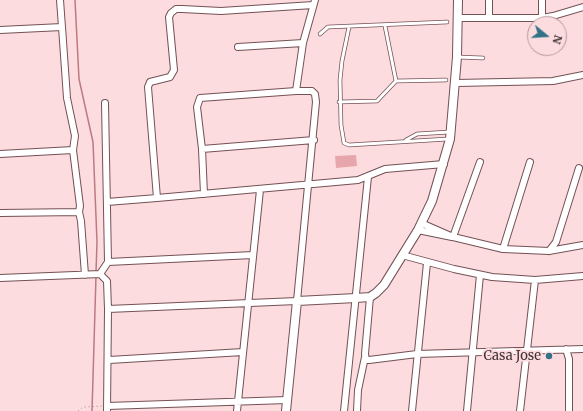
<!DOCTYPE html>
<html>
<head>
<meta charset="utf-8">
<style>
	body { margin:0 }
	#map { position:relative; width:583px; height:411px; overflow:hidden; background:#fddcdf; font-family:Merriweather,serif }
	canvas { display:block }
	.north { position:absolute; left:527px; top:16px; width:40px; height:40px; box-sizing:border-box; background:#fddcdf; border:1px solid #b2989a; border-radius:50%; rotate:108deg; font-size:11px; font-weight:700; line-height:16px; text-align:center; color:#413233 }
	.north::after { content:''; display:block; margin:auto; width:14px; height:18px; background:#327286; clip-path:polygon(50% 0,100% 100%,50% 72%,0 100%) }
</style>
</head>
<body>
<div id="map">
<canvas width="583" height="411"></canvas>
<div class="north">N</div>
</div>
<script>
const c = document.querySelector('canvas').getContext('2d');
c.lineJoin = 'round';
function fill(path, color) { c.fillStyle = color; c.fill(path, 'evenodd'); }
const poly = rows => new Path2D(rows.map(r => 'M' + r).join(''));
function stroke(path, color, width, dash) { c.strokeStyle = color; c.lineWidth = width; c.lineCap = dash ? 'butt' : 'round'; c.setLineDash(dash || []); c.stroke(path); }
function drawText(font, color, halo, rows, align = 'center') {
  c.font = font + ' Merriweather,serif'; c.lineWidth = 4; c.setLineDash([]); c.textBaseline = 'middle'; c.strokeStyle = halo; c.fillStyle = color; for (const [text, x, y, turn = 0] of rows) {
    c.save(); c.translate(x, y); c.rotate((+turn || 0) * Math.PI / 180); c.textAlign = isNaN(turn) ? turn : align; if (halo) c.strokeText(text, 0, 0); c.fillText(text, 0, 0); c.restore();
  }
}
fill(poly([
	[356,155,357,166,336,168,335,156]
]), '#e6a6ac');
stroke(poly([
	[75,0,79,79,93,142,97,242,96,272],
	[92,411,96,276]
]), '#bd7981', 1.5);
const lane = poly([
	[385,26,396,81],
	[349,27,342,61,340,80,341,125,344,143,349,145,448,139],
	[320,34,328,27,447,22],
	[457,57,483,58],
	[339,102,377,101,396,81,446,80],
	[406,140,417,134,449,132]
]);
const street = poly([
	[60,0,62,27],
	[489,0,489,18],
	[542,0,542,18],
	[313,5,221,11,182,9,176,9,171,13,169,17,174,70,170,77,150,82,148,87,157,198,358,180,385,169,444,164],
	[458,18,542,18,553,16,583,7],
	[0,30,62,27,67,98,75,136,73,150,0,154],
	[238,47,303,43],
	[456,83,553,81,583,75],
	[105,103,108,262,100,274,107,281,108,309],
	[202,149,314,140],
	[73,150,80,206,79,212,81,221,85,275],
	[204,194,202,149,197,107,200,98,296,91],
	[107,202,157,198],
	[0,213,79,212],
	[421,223,453,237,503,249,549,251,583,245],
	[418,230,452,237],
	[453,237,480,162],
	[503,249,530,162],
	[549,251,556,242,579,168],
	[402,255,454,269,492,277,535,280,583,276],
	[108,262,253,255],
	[0,278,100,274],
	[370,297,365,354,366,360,369,360,417,354,583,349],
	[566,349,569,359,569,411],
	[109,360,243,352],
	[107,406,287,400],
	[107,411,108,309,297,301,316,102,315,94,312,91,296,91,303,43,315,0],
	[237,411,260,190],
	[344,411,368,177],
	[357,411,358,390,365,357],
	[412,411,427,263],
	[467,411,480,275],
	[520,411,535,280]
]);
const secondary = poly([
	[286,411,297,301,356,298,370,297,376,293,384,285,418,230,432,201,450,139,457,57,458,0]
]);
stroke(lane, '#735155', 4.5);
stroke(street, '#735155', 8);
stroke(secondary, '#735155', 10);
stroke(poly([
	[78,411,83,407,102,406]
]), '#a28a8c', 1, [1, 3]);
stroke(lane, '#fff', 3);
stroke(street, '#fff', 6);
stroke(secondary, '#fff', 8);
for (const [x, y, r, color] of [
	[549,356,4,"#327286"]
]) { const dot = new Path2D(); dot.arc(x, y, r, 0, 2 * Math.PI); c.fillStyle = color; c.fill(dot); stroke(dot, '#fddcdf', 1.5); }
drawText('13px', '#413233', '#fddcdf', [
	["Casa Jose",541,356]
], 'right');
</script>
</body>
</html>
